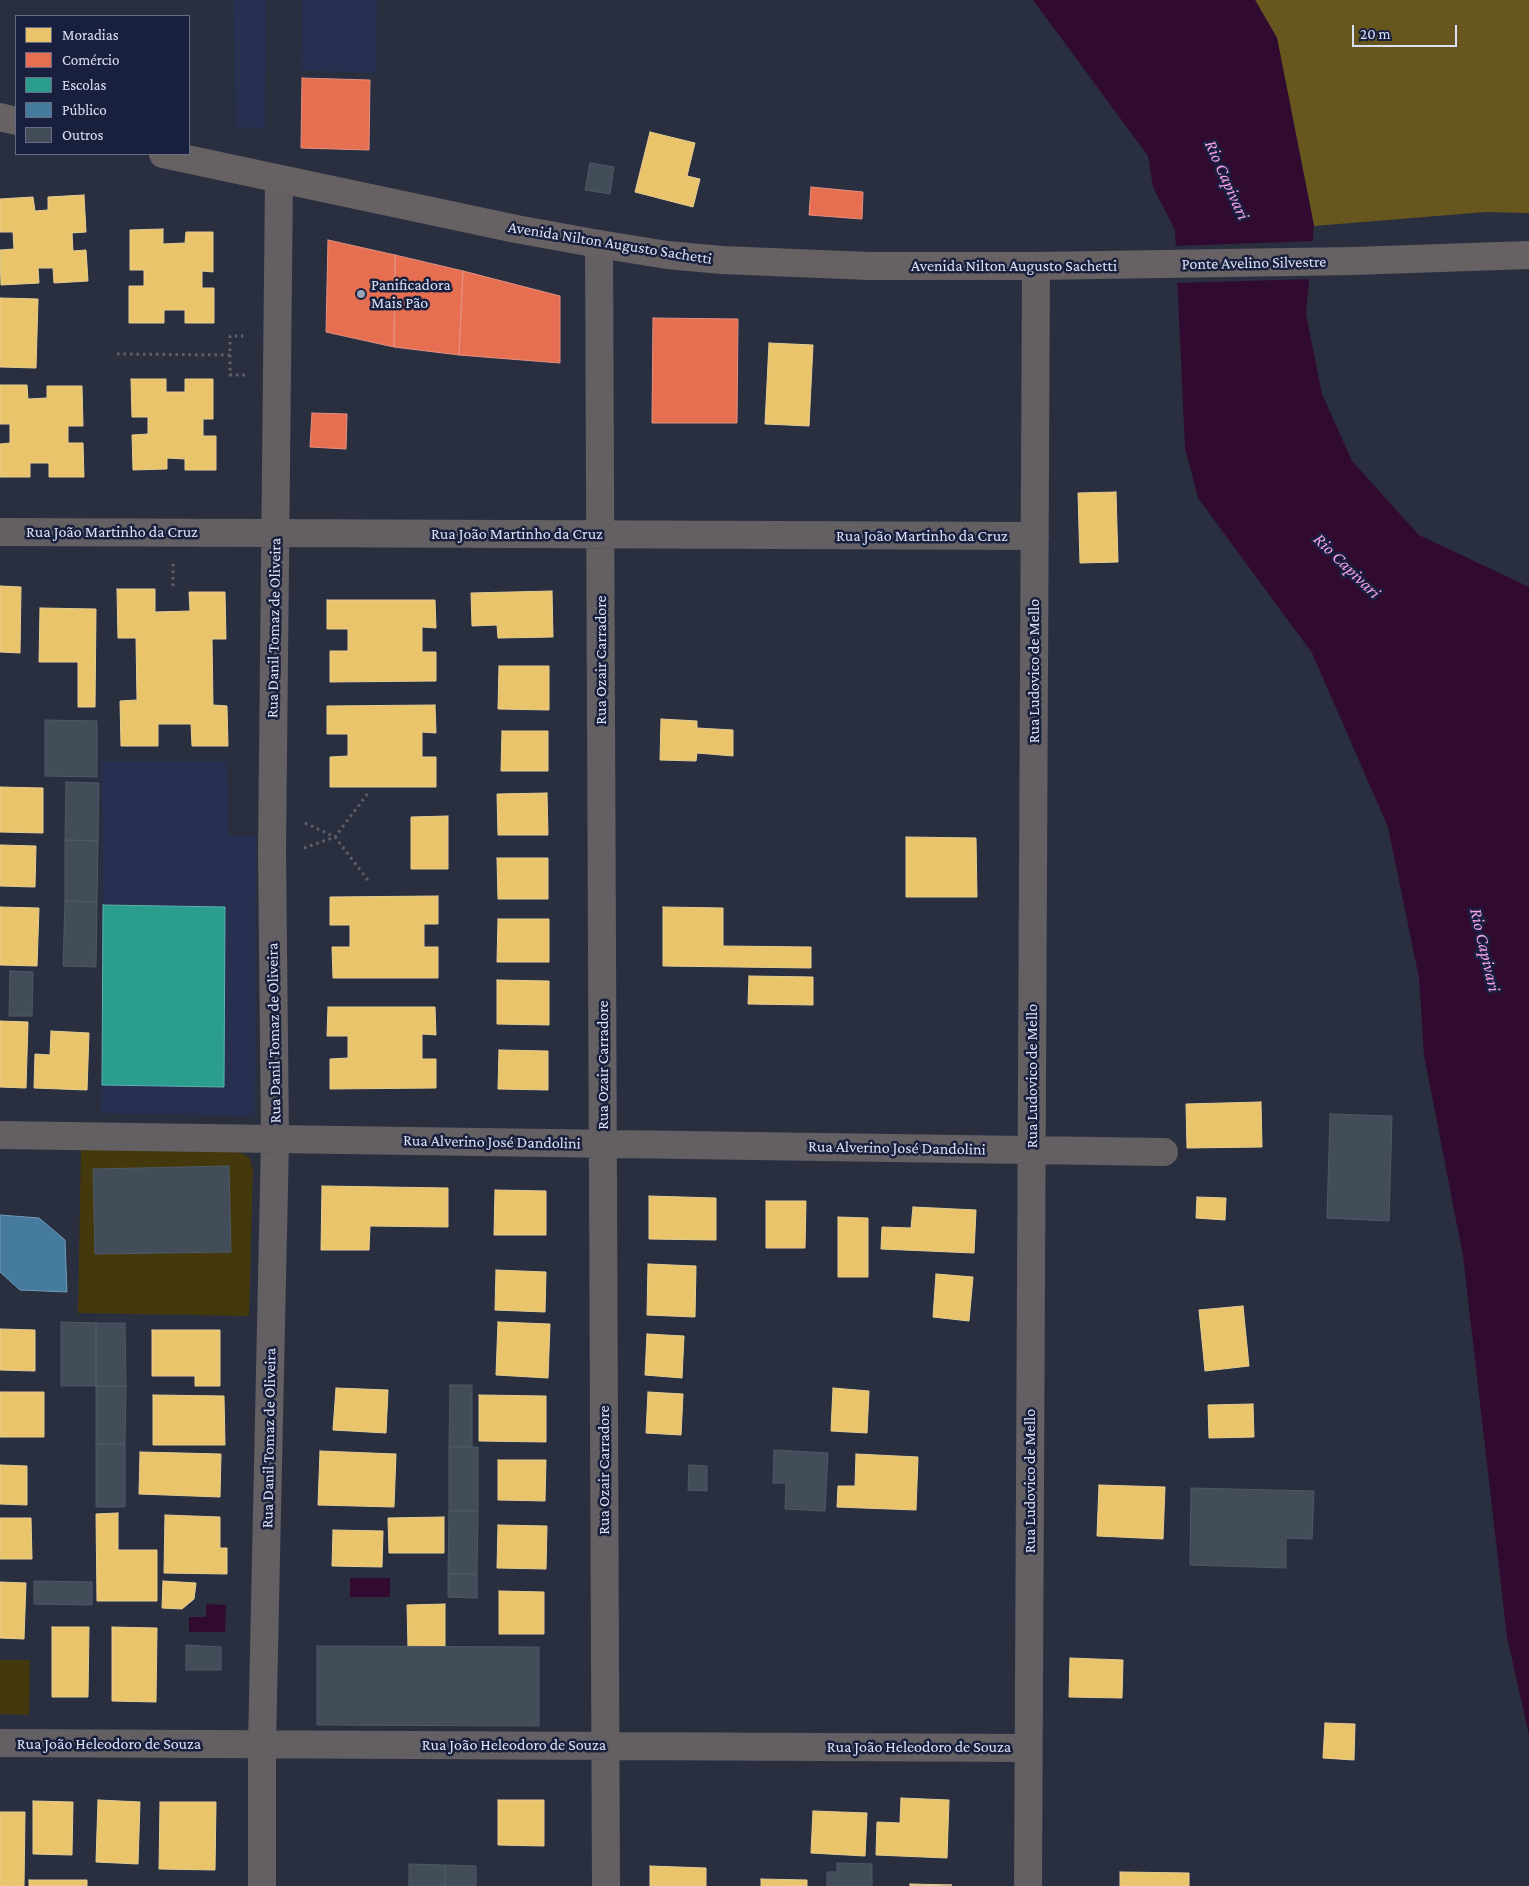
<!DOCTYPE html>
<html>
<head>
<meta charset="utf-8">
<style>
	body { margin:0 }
	#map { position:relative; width:1529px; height:1886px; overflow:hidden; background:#2a2f40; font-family:"Crimson Pro",serif }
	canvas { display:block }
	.legend { position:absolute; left:15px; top:15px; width:175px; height:140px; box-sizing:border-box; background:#19203d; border:1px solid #676d87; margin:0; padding:6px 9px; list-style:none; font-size:15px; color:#dbe1f5 }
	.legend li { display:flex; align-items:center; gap:10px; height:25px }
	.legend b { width:25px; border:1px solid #676d87 }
	.scale { position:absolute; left:1352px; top:25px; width:105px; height:22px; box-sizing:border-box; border:2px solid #dbe1f5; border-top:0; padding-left:6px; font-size:15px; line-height:18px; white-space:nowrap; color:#dbe1f5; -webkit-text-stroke:4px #19203d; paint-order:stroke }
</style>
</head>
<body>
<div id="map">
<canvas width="1529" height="1886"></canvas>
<ul class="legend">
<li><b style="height:14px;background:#e9c46a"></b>Moradias</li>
<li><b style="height:14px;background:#e76f51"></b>Comércio</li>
<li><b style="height:14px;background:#2a9d8f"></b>Escolas</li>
<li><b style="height:14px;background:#457b9d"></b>Público</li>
<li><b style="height:14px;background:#424d59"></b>Outros</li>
</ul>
<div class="scale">20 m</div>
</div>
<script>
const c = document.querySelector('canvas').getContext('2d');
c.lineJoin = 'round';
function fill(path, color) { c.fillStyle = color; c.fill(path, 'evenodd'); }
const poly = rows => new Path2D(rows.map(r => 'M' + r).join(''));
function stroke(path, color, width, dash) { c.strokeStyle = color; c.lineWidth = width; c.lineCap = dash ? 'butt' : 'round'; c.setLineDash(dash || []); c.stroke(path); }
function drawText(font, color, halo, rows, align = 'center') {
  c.font = font + ' "Crimson Pro",serif'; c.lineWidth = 5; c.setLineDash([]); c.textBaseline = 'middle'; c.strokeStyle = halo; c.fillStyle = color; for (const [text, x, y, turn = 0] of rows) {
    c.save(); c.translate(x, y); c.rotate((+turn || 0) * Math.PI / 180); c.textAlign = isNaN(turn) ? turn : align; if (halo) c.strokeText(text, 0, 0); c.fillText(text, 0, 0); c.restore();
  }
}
fill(poly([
	[234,0,266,0,265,128,235,127],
	[302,0,377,0,376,73,301,70],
	[101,762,227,762,229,835,256,836,255,1116,101,1113,103,834]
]), '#273051');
fill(poly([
	[81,1149,237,1151,249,1157,253,1169,249,1316,78,1313],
	[0,1660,30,1660,29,1715,0,1714]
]), '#44380d');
fill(poly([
	[1255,0,1529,0,1529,213,1486,212,1314,226,1277,38]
]), '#67561d');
fill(poly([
	[1033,0,1255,0,1277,38,1314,226,1306,314,1322,394,1352,461,1419,535,1529,587,1529,1735,1507,1637,1463,1256,1424,1055,1419,978,1388,827,1312,653,1198,498,1185,448,1175,230,1153,187,1148,156],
	[350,1578,390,1578,390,1597,350,1597],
	[206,1604,226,1605,225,1632,189,1632,189,1617,206,1617]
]), '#310a30');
fill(poly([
	[1315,241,1312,279,1175,283,1173,246]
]), '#2a2f40');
const homes = poly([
	[650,132,695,143,687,176,700,179,693,207,635,192,650,132],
	[84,195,86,232,72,233,73,251,86,250,88,281,54,283,53,268,38,268,39,283,1,285,0,250,14,249,13,232,0,232,0,199,33,197,35,211,48,210,48,197,84,195],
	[163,229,163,244,185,243,186,232,213,232,213,272,202,271,202,288,214,288,214,323,185,323,185,310,164,310,164,323,129,323,129,286,144,286,144,270,130,270,130,230,163,229],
	[0,298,38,299,36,368,0,367,0,298],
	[769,343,813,345,809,426,765,424,769,343],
	[131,379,166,379,166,392,185,392,185,379,213,379,213,419,203,419,203,436,216,436,216,470,185,470,185,459,167,458,167,469,133,470,132,435,148,434,148,417,132,417,131,379],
	[0,385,27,385,28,399,47,398,47,386,82,386,83,426,68,426,68,443,83,443,84,477,49,477,49,463,30,463,30,477,0,477,0,444,10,443,10,424,0,424,0,385],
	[1116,492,1118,562,1080,563,1078,493,1116,492],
	[0,586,21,587,20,653,0,652,0,586],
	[117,589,155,589,155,612,190,611,189,592,225,592,226,639,212,639,213,705,227,706,228,746,192,746,191,724,158,724,158,746,121,746,120,701,137,700,136,638,118,638,117,589],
	[552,591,553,637,498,638,497,625,472,626,471,593,552,591],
	[327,600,435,600,436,628,422,627,422,652,436,652,436,681,330,682,330,651,348,651,348,629,327,629,327,600],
	[40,608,96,609,95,707,78,707,78,662,39,662,40,608],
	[499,666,549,666,549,710,498,709,499,666],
	[435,705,436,733,422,732,422,757,436,757,436,787,330,787,330,757,348,756,348,734,327,734,327,706,435,705],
	[661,719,697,721,697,728,733,730,733,756,697,753,696,761,660,760,661,719],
	[502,731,548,731,548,771,501,771,502,731],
	[0,787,43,788,43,833,0,832,0,787],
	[547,793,548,835,498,835,497,794,547,793],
	[448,816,448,869,411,869,411,817,448,816],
	[906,837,976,838,977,897,906,897,906,837],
	[0,845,36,846,35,887,0,886,0,845],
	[497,858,548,858,548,899,498,899,497,858],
	[438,896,438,924,424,924,424,947,438,947,438,978,333,978,332,947,350,947,350,925,330,925,330,897,438,896],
	[0,907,39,908,37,966,0,965,0,907],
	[663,907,723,908,723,946,811,947,811,968,663,966,663,907],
	[498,919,549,919,549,962,497,962,498,919],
	[749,976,813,977,813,1005,748,1004,749,976],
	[497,980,549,981,549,1025,497,1024,497,980],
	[328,1007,435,1007,436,1035,422,1034,422,1059,436,1059,436,1088,330,1089,330,1059,348,1058,348,1036,327,1036,328,1007],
	[0,1021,28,1022,26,1088,0,1087,0,1021],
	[51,1031,89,1033,87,1090,34,1088,35,1054,50,1055,51,1031],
	[499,1050,548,1051,548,1090,498,1089,499,1050],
	[1261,1102,1262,1147,1187,1148,1186,1104,1261,1102],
	[322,1186,448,1188,448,1227,370,1226,369,1250,321,1250,322,1186],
	[495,1190,546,1191,546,1235,494,1235,495,1190],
	[649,1196,716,1198,716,1240,649,1239,649,1196],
	[1197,1197,1226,1198,1225,1220,1196,1218,1197,1197],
	[766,1201,806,1201,805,1248,766,1248,766,1201],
	[913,1207,976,1210,974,1253,881,1249,882,1227,911,1228,913,1207],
	[838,1217,868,1218,868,1277,838,1277,838,1217],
	[648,1264,696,1266,695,1317,647,1315,648,1264],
	[496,1270,546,1272,545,1312,495,1310,496,1270],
	[936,1274,973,1277,969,1321,933,1317,936,1274],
	[1243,1306,1249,1366,1205,1371,1199,1310,1243,1306],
	[498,1322,550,1324,548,1378,496,1375,498,1322],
	[0,1329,35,1330,35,1371,0,1370,0,1329],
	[152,1330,220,1330,220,1386,195,1386,195,1376,152,1376,152,1330],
	[647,1334,684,1336,682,1378,645,1375,647,1334],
	[336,1388,388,1390,386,1433,333,1430,336,1388],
	[833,1388,869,1391,867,1433,831,1431,833,1388],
	[0,1392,44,1392,44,1437,0,1437,0,1392],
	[648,1392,683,1394,681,1435,646,1433,648,1392],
	[153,1395,224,1396,225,1445,153,1445,153,1395],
	[479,1395,546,1396,546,1442,479,1441,479,1395],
	[1253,1404,1254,1437,1209,1438,1208,1405,1253,1404],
	[320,1451,396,1454,394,1507,318,1505,320,1451],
	[140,1452,221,1454,220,1497,139,1494,140,1452],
	[856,1454,918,1457,916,1510,837,1507,838,1486,855,1486,856,1454],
	[498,1460,546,1460,545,1501,498,1500,498,1460],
	[0,1465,27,1466,27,1505,0,1504,0,1465],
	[1099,1485,1165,1487,1163,1539,1097,1536,1099,1485],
	[118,1513,118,1550,157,1550,157,1601,97,1601,96,1514,118,1513],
	[165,1515,220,1517,220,1548,227,1548,227,1574,164,1573,165,1515],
	[444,1517,444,1553,389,1553,388,1518,444,1517],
	[0,1518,31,1518,32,1559,0,1559,0,1518],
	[498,1525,547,1526,546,1569,497,1568,498,1525],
	[333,1530,383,1531,382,1567,332,1566,333,1530],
	[163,1581,196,1583,194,1599,182,1609,162,1608,163,1581],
	[0,1582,26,1583,24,1639,0,1638,0,1582],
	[499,1591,544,1592,544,1634,499,1634,499,1591],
	[445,1604,445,1647,408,1647,407,1605,445,1604],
	[52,1627,89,1627,88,1697,52,1697,52,1627],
	[112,1627,157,1628,156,1702,112,1701,112,1627],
	[1070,1658,1123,1660,1122,1698,1069,1697,1070,1658],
	[1325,1723,1355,1724,1354,1760,1323,1758,1325,1723],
	[901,1798,949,1800,947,1858,876,1855,877,1822,900,1823,901,1798],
	[98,1800,140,1802,138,1864,96,1862,98,1800],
	[498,1800,544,1800,544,1846,498,1845,498,1800],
	[33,1801,73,1802,72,1855,33,1854,33,1801],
	[160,1802,216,1802,215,1870,159,1869,160,1802],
	[813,1811,867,1813,865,1856,811,1853,813,1811],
	[0,1812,25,1812,24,1886,0,1886,0,1812],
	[650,1866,706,1868,706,1886,650,1886,650,1866],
	[1120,1872,1189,1873,1189,1886,1120,1886,1120,1872],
	[761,1879,807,1880,807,1886,761,1886,761,1879],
	[29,1880,87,1880,87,1886,29,1886,29,1880],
	[910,1884,952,1885,910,1886,910,1884]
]);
fill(homes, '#e9c46a');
stroke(homes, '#e5cd94', 1);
const shops = poly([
	[302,78,370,80,369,150,301,148,302,78],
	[811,187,863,192,862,219,809,215,811,187],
	[328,240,395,255,394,347,326,332,328,240],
	[395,255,463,271,459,355,394,347,395,255],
	[463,271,560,296,560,363,459,355,463,271],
	[653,318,738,319,737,423,652,423,653,318],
	[312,413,347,414,346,449,310,447,312,413]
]);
fill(shops, '#e76f51');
stroke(shops, '#e39182', 1);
const schools = poly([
	[103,905,225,907,224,1087,102,1085,103,905]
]);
fill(schools, '#2a9d8f');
stroke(schools, '#5fb1ae', 1);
const public = poly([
	[0,1215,39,1218,65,1240,67,1292,20,1290,0,1272,0,1215]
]);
fill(public, '#457b9d');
stroke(public, '#729ab7', 1);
const building = poly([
	[590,163,614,167,610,194,585,190,590,163],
	[45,720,97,721,97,777,45,776,45,720],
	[66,782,99,783,98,841,65,840,66,782],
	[65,840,98,841,97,902,65,901,65,840],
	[65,901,97,902,96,967,63,966,65,901],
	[10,971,33,972,32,1016,9,1016,10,971],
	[1330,1114,1392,1116,1389,1221,1327,1218,1330,1114],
	[229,1166,231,1252,95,1254,93,1169,229,1166],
	[61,1322,96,1323,96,1386,61,1386,61,1322],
	[96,1323,125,1323,126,1386,96,1386,96,1323],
	[450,1385,472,1385,472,1447,449,1447,450,1385],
	[96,1386,126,1386,125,1444,96,1444,96,1386],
	[96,1444,125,1444,125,1507,96,1507,96,1444],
	[449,1447,478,1447,478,1511,449,1511,449,1447],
	[774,1450,828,1453,825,1511,785,1509,786,1483,773,1483,774,1450],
	[689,1465,707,1466,707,1491,688,1490,689,1465],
	[1191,1488,1314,1491,1312,1539,1286,1538,1286,1568,1190,1565,1191,1488],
	[449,1511,478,1511,477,1574,448,1574,449,1511],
	[448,1574,477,1574,477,1598,448,1597,448,1574],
	[34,1581,92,1582,92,1605,34,1604,34,1581],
	[186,1645,221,1647,221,1670,186,1670,186,1645],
	[317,1646,539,1647,539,1726,317,1725,317,1646],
	[837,1863,872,1864,872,1886,827,1886,827,1872,837,1872,837,1863],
	[409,1864,445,1865,445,1886,409,1886,409,1864],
	[445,1865,476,1866,476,1886,445,1886,445,1865]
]);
fill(building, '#424d59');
stroke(building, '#4e5964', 1);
stroke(poly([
	[117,354,230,355,230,336,247,336],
	[230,355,230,375,246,375],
	[173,564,173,586],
	[305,823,335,837,368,793],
	[304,848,335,837,370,883]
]), '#626065', 3, [2.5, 4]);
stroke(poly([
	[599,244,606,1886],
	[0,532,1035,536],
	[0,1135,1164,1152],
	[0,1743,1028,1748],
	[262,1886,262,1744,275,1139,272,851,279,180],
	[1028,1886,1036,266]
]), '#635f62', 28);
stroke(poly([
	[0,117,16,121],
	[163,154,516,229,599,244,667,255,722,260,869,266,1036,266,1353,261,1529,255]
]), '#676163', 28);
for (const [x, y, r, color] of [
	[361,294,5,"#9da3b6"]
]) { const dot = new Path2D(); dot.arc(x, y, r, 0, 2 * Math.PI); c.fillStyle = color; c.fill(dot); stroke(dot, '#19203d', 2); }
drawText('16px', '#dbe1f5', '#19203d', [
	["Avenida Nilton Augusto Sachetti",610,243,9],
	["Ponte Avelino Silvestre",1254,263,-1],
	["Avenida Nilton Augusto Sachetti",1014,266],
	["Rua João Martinho da Cruz",112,532],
	["Rua João Martinho da Cruz",517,534],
	["Rua João Martinho da Cruz",922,536],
	["Rua Danil Tomaz de Oliveira",274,628,-89],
	["Rua Ozair Carradore",601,660,-90],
	["Rua Ludovico de Mello",1034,671,-90],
	["Rua Danil Tomaz de Oliveira",274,1033,-91],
	["Rua Ozair Carradore",603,1065,-90],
	["Rua Ludovico de Mello",1032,1076,-90],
	["Rua Alverino José Dandolini",492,1142,1],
	["Rua Alverino José Dandolini",897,1148,1],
	["Rua Danil Tomaz de Oliveira",269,1438,-89],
	["Rua Ozair Carradore",604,1470,-90],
	["Rua Ludovico de Mello",1030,1481,-90],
	["Rua João Heleodoro de Souza",109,1744],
	["Rua João Heleodoro de Souza",514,1745],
	["Rua João Heleodoro de Souza",919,1747]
]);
drawText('16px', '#dbe1f5', '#19203d', [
	["Panificadora",371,285],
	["Mais Pão",371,303]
], 'left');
drawText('italic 18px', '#f69feb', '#19203d', [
	["Rio Capivari",1227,180,66],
	["Rio Capivari",1347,566,44],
	["Rio Capivari",1485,950,77]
]);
</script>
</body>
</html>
